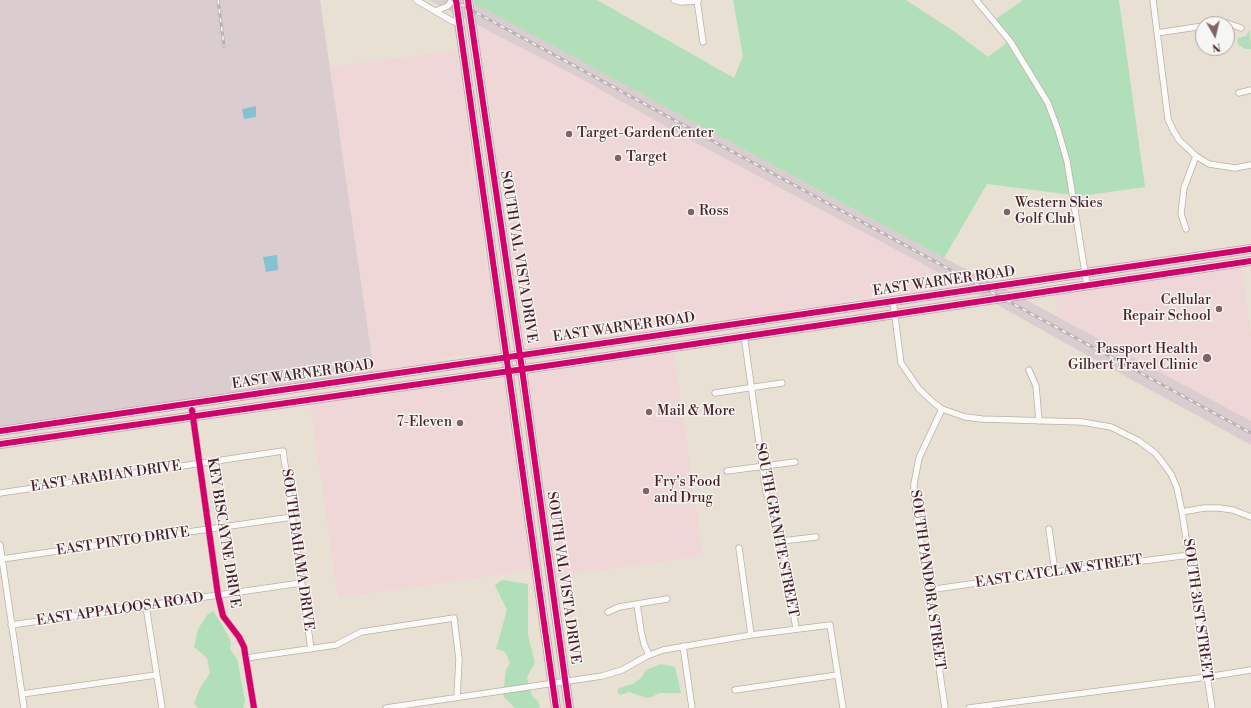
<!DOCTYPE html>
<html>
<head>
<meta charset="utf-8">
<style>
	body { margin:0 }
	#map { position:relative; width:1251px; height:708px; overflow:hidden; background:#e8e1d3; font-family:"Libre Bodoni",serif }
	canvas { display:block }
	.north { position:absolute; left:1195px; top:16px; width:40px; height:40px; box-sizing:border-box; background:#f6f6f2; border:1px solid #b1a0a2; border-radius:50%; rotate:172deg; font-size:11px; font-weight:700; line-height:16px; text-align:center; color:#4a1f2b }
	.north::after { content:''; display:block; margin:auto; width:14px; height:18px; background:#816366; clip-path:polygon(50% 0,100% 100%,50% 72%,0 100%) }
</style>
</head>
<body>
<div id="map">
<canvas width="1251" height="708"></canvas>
<div class="north">N</div>
</div>
<script>
const c = document.querySelector('canvas').getContext('2d');
c.lineJoin = 'round';
function fill(path, color) { c.fillStyle = color; c.fill(path, 'evenodd'); }
const poly = rows => new Path2D(rows.map(r => 'M' + r).join(''));
function stroke(path, color, width, dash) { c.strokeStyle = color; c.lineWidth = width; c.lineCap = dash ? 'butt' : 'round'; c.setLineDash(dash || []); c.stroke(path); }
function drawText(font, color, halo, rows, align = 'center') {
  c.font = font + ' "Libre Bodoni",serif'; c.lineWidth = 3; c.setLineDash([]); c.textBaseline = 'middle'; c.strokeStyle = halo; c.fillStyle = color; for (const [text, x, y, turn = 0] of rows) {
    c.save(); c.translate(x, y); c.rotate((+turn || 0) * Math.PI / 180); c.textAlign = isNaN(turn) ? turn : align; if (halo) c.strokeText(text, 0, 0); c.fillText(text, 0, 0); c.restore();
  }
}
fill(poly([
	[477,26,491,31,576,76,681,135,964,286,891,296,869,297,849,300,826,306,730,320,702,321,674,325,645,333,619,332,582,341,530,348,525,345,523,341,519,289,513,270,508,244,507,218,503,187,497,166,493,116,487,99],
	[457,50,469,134,469,155,472,173,478,190,484,233,484,253,486,272,492,291,499,347,498,351,494,353,482,355,461,355,442,358,425,364,374,372,329,67],
	[1242,268,1251,336,1251,421,1058,317,1054,295],
	[674,351,703,556,556,577,553,555,553,535,545,497,542,459,535,424,529,378,534,372,594,367,614,361,636,360,656,357],
	[497,380,503,382,505,386,510,440,516,460,517,483,520,504,525,524,532,570,338,598,310,404,348,398,366,399,387,396,409,389,426,387,460,385]
]), '#efd7d7');
fill(poly([
	[0,0,320,0,374,372,0,426],
	[429,0,469,0,944,258,1032,303,1251,421,1251,445,1092,358,964,286,681,135,576,76]
]), '#dbcdcf');
fill(poly([
	[474,0,597,0,734,78,743,56,733,0,906,0,955,32,988,57,1009,41,993,21,1022,1,1021,0,1119,0,1145,187,1081,196,987,184,944,258,474,3],
	[1250,29,1251,49,1245,49,1239,45,1237,42,1238,38,1246,36],
	[502,580,528,584,528,635,535,662,527,677,532,696,538,701,540,708,515,708,503,696,506,670,510,663,505,652,496,649,507,610,495,585],
	[213,611,224,628,231,642,230,649,237,659,245,701,243,708,198,708,194,703,200,688,210,673,207,658,194,647,198,629,207,615],
	[661,664,675,667,681,693,659,693,652,697,647,698,629,692,620,695,618,693,617,691,619,688,633,684,641,678,646,670]
]), '#b0dfb9');
fill(poly([
	[256,106,256,117,244,119,242,109],
	[277,255,278,270,266,272,263,257]
]), '#82c2d4');
const minor = poly([
	[416,0,452,21,459,23],
	[674,0,681,2,698,1],
	[697,0,703,42],
	[976,0,1010,41,1048,103,1058,130,1067,161,1087,285],
	[1153,0,1168,119,1173,130,1179,140,1196,156,1209,164,1235,168,1251,165],
	[435,11,448,6,452,0],
	[1217,24,1227,23,1241,28],
	[1157,33,1203,26],
	[1239,93,1251,90],
	[1186,229,1181,214,1184,188,1196,156],
	[893,301,901,363,919,389,934,403,942,409,965,417,982,419,1082,422,1111,427,1139,441,1155,453,1163,463,1171,474,1177,488,1182,512,1212,708],
	[744,335,766,492,777,524,782,541,796,629],
	[1029,370,1036,386,1039,421],
	[715,393,782,383],
	[191,403,218,595,223,616,239,637,244,647,254,708],
	[942,409,919,458,914,484,914,497,945,708],
	[727,471,795,462],
	[0,493,283,451,311,649],
	[1182,512,1204,508,1219,508,1233,510,1251,517],
	[1049,529,1055,572],
	[782,541,816,537],
	[0,545,24,708],
	[739,548,751,635],
	[2,559,292,517],
	[928,590,1055,572,1190,555],
	[637,604,641,631,644,644,649,655],
	[146,606,162,708],
	[608,612,619,607,667,599],
	[11,625,301,583],
	[683,646,692,708],
	[246,658,336,645,361,632,454,618,459,659,457,697],
	[735,690,837,675],
	[22,694,156,675],
	[386,708,602,676,622,670,647,656,663,650,751,635,830,625,843,708],
	[969,708,1207,677,1251,670]
]);
const secondary = poly([
	[456,0,556,708],
	[468,0,522,369,569,708],
	[0,431,1251,249],
	[0,444,573,362,1251,261]
]);
stroke(minor, '#b9b0a9', 7);
stroke(secondary, '#b9b0a9', 10);
stroke(minor, '#fcfaf8', 5.5);
stroke(secondary, '#fcfaf8', 8);
const rail = poly([
	[218,0,224,46],
	[453,0,1251,433]
]);
stroke(rail, '#b9b3b3', 3);
stroke(rail, '#f6f6f2', 1.5, [4.5]);
stroke(poly([
	[456,0,556,708],
	[468,0,522,369,569,708],
	[192,410,218,595,223,616,239,637,244,647,254,708],
	[0,431,1251,249],
	[0,444,573,362,1251,261]
]), '#d6006c', 6);
for (const [x, y, r, color] of [
	[569,134,4,"#816366"],
	[618,158,4,"#816366"],
	[691,212,4,"#816366"],
	[1007,212,4,"#816366"],
	[1219,309,4,"#816366"],
	[1207,358,5,"#816366"],
	[649,412,4,"#816366"],
	[460,423,4,"#816366"],
	[646,491,4,"#816366"]
]) { const dot = new Path2D(); dot.arc(x, y, r, 0, 2 * Math.PI); c.fillStyle = color; c.fill(dot); stroke(dot, '#f6f6f2', 1.5); }
drawText('14px', '#4a1f2b', '#f6f6f2', [
	["Target-GardenCenter",577,134],
	["Target",626,158],
	["Western Skies",1015,204],
	["Golf Club",1015,220],
	["Ross",699,212],
	["Cellular",1211,301,"right"],
	["Repair School",1211,317,"right"],
	["Passport Health",1198,350,"right"],
	["Gilbert Travel Clinic",1198,366,"right"],
	["Mail & More",657,412],
	["7-Eleven",452,423,"right"],
	["Fry's Food",654,483],
	["and Drug",654,499]
], 'left');
drawText('14px', '#4a1f2b', '#f6f6f2', [
	["SOUTH VAL VISTA DRIVE",518,257,81],
	["EAST WARNER ROAD",944,282,-8],
	["EAST WARNER ROAD",624,328,-8],
	["EAST WARNER ROAD",303,375,-8],
	["EAST ARABIAN DRIVE",106,477,-8],
	["SOUTH GRANITE STREET",776,530,79],
	["KEY BISCAYNE DRIVE",223,533,81],
	["EAST PINTO DRIVE",123,542,-8],
	["SOUTH BAHAMA DRIVE",297,550,82],
	["EAST CATCLAW STREET",1059,572,-8],
	["SOUTH VAL VISTA DRIVE",563,578,82],
	["SOUTH PANDORA STREET",927,580,82],
	["EAST APPALOOSA ROAD",120,610,-8],
	["SOUTH 31ST STREET",1197,610,82]
]);
</script>
</body>
</html>
